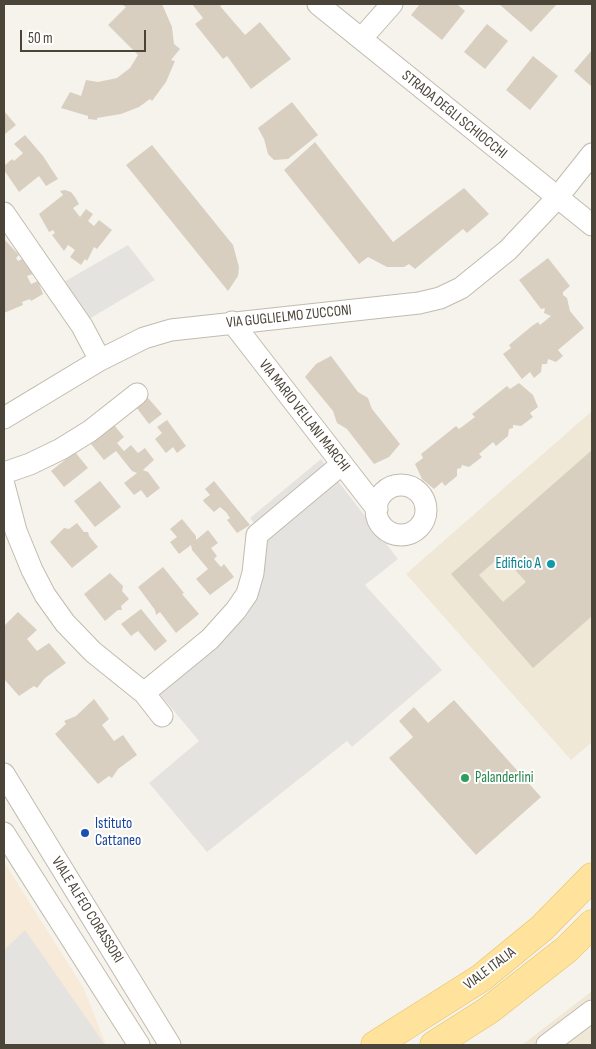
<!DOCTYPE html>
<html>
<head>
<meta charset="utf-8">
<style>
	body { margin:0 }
	#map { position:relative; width:596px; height:1049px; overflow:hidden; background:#f6f3ec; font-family:"Sofia Sans Condensed",sans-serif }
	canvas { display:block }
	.frame { position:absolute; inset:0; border:5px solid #4b4439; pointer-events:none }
	.scale { position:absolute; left:20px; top:30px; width:126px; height:22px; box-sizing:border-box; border:2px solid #4b4439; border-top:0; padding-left:6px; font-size:15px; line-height:18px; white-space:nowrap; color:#4b4439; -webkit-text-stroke:4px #fff; paint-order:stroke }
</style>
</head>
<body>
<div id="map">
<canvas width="596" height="1049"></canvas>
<div class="frame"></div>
<div class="scale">50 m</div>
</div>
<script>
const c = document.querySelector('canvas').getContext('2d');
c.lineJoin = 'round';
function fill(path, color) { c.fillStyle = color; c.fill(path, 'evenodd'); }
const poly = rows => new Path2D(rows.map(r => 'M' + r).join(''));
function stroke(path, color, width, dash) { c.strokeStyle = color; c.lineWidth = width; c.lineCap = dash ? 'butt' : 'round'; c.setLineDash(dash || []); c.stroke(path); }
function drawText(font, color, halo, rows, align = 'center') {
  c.font = font + ' "Sofia Sans Condensed",sans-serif'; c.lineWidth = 4; c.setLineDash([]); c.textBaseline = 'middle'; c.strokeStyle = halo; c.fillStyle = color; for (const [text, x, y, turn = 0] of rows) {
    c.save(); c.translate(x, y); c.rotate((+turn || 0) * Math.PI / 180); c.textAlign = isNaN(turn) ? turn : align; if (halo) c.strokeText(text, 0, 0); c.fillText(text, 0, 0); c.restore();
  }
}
fill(poly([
	[4,862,84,989,106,1045,4,1045]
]), '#f7ead8');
fill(poly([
	[592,411,592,742,571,760,406,574],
	[592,991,592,1045,522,1045]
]), '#efe8d6');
fill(poly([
	[128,245,155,280,89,319,62,283],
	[321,459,398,559,365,585,442,670,352,747,347,741,207,852,149,783,199,741,158,692,231,630,265,536,250,518],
	[25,930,105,1045,106,1045,4,1045,4,950]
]), '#e5e3e0');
fill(poly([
	[121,4,162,4,172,27,174,44,180,49,171,60,175,61,166,82,152,101,150,99,139,107,121,114,97,118,97,120,88,119,88,116,61,108,70,92,81,96,86,80,98,82,117,78,130,68,138,55,108,25,126,7],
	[192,4,223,4,220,6,245,35,260,22,291,59,251,89,227,56,223,59,195,24,203,18],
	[420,4,457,4,465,11,442,40,411,15],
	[499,4,557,4,531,32],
	[487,24,508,41,485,69,464,52],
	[592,50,592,87,574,71],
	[533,56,558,76,530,110,506,90],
	[292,102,318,135,288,159,274,160,268,154,264,139,258,128],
	[4,111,16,125,5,134,4,132],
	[25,135,43,156,58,179,46,186,39,176,19,192,4,170,4,166,12,159,14,161,23,153,14,144],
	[315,142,393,242,464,188,489,214,467,233,463,229,415,269,409,264,404,267,387,267,368,257,359,264,284,170],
	[152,145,233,245,239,267,238,276,228,291,126,165],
	[65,190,71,192,75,197,79,204,73,208,80,217,86,209,93,214,88,221,94,226,99,220,112,230,97,249,94,247,87,261,85,259,81,265,70,257,75,250,68,245,64,251,52,235,55,233,53,230,49,232,39,214,63,195,60,191],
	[5,240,19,255,16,258,18,261,22,259,33,274,27,276,31,284,38,281,43,294,31,301,30,299,22,302,23,305,4,313],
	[548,258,570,286,563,292,563,295,567,298,570,311,584,328,558,350,563,356,556,362,548,359,547,364,542,364,541,372,534,378,530,372,522,379,503,354,511,348,509,345,532,326,538,322,540,325,551,316,544,313,545,308,541,309,519,280],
	[331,356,358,392,368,398,372,409,400,444,389,457,374,464,347,429,337,423,333,411,305,377,316,364],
	[519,383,533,395,538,407,530,413,533,417,521,426,513,425,513,428,509,429,508,436,496,446,493,442,479,454,482,457,469,467,462,465,461,468,457,469,457,476,445,486,442,482,434,489,422,479,415,464,423,458,421,454,456,426,459,429,475,417,472,414,507,386,510,389],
	[148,398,162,414,149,424,136,407],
	[167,420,186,446,177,453,173,447,166,453,155,439,162,433,157,427],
	[114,425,124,437,117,443,124,451,131,445,138,453,145,448,154,460,143,470,148,472,160,488,147,498,141,490,134,495,124,483,137,473,132,471,116,451,104,460,91,444],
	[592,450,592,616,533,668,451,574],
	[502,555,526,582,503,602,479,575],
	[75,452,88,468,64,487,51,471],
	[100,481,121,507,95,527,74,501],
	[214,481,250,525,237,533,227,520,230,518,226,512,220,507,214,512,204,502,203,500,210,495,205,489],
	[182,519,196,536,196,540,208,530,218,543,211,548,217,556,214,559,221,567,224,564,234,577,210,595,196,579,208,569,192,550,191,545,179,554,170,542,177,537,170,529],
	[77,523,84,532,88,532,89,536,98,547,72,568,50,542,64,528,69,529],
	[163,567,184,593,182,594,199,614,176,633,160,612,156,615,155,610,138,587],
	[110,573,123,586,122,591,129,599,121,606,122,610,118,610,105,621,84,594],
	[141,609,167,641,155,651,138,631,131,636,121,624],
	[18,612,37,630,27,639,37,651,49,643,66,663,45,678,37,688,34,686,19,696,4,679,4,626],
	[94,699,109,719,102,725,114,741,123,735,137,755,118,769,112,778,109,776,98,784,55,734,66,724,64,721,76,716],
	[454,700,541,797,476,855,389,758,413,737,399,721,414,707,428,723]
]), '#d8cfc1');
const minor = poly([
	[318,4,592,225],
	[361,39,392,4],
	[4,213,82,326,100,360],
	[232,322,377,509],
	[4,418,100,360,144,338,171,330,419,303,440,298,461,288,508,250,557,198,592,154],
	[4,473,30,464,61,449,90,431,137,394],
	[4,485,16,531,32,570,45,595,65,623,93,652,144,693,162,716],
	'376 510a25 25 0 1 1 50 0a25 25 0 1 1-50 0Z',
	[144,693,210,639,236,610,247,594,253,573,257,535,342,464],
	[4,774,170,1045],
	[4,833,139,1045],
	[547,1045,592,1011]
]);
const major = poly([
	[375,1045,481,978,542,928,592,877],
	[434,1045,489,1010,567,949,592,924]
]);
stroke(minor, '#c2bbae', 23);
stroke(major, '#e6c16a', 29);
stroke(minor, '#fff', 21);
stroke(major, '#ffe39c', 28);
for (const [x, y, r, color] of [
	[551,564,5,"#0f9aa8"],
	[465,778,5,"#2e9e5b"],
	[85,833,5,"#1a4fb4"]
]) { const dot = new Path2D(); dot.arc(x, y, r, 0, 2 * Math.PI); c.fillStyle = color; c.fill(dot); stroke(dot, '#fff', 2); }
drawText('15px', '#4b4439', '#fff', [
	["STRADA DEGLI SCHIOCCHI",454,115,39],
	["VIA GUGLIELMO ZUCCONI",289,317,-6],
	["VIA MARIO VELLANI MARCHI",304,416,52],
	["VIALE ALFEO CORASSORI",87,910,58],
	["VIALE ITALIA",490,969,-37]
]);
drawText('15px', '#0d838f', '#fff', [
	["Edificio A",541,564]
], 'right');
drawText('15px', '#27864d', '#fff', [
	["Palanderlini",475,778]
], 'left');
drawText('15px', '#164399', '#fff', [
	["Istituto",95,824],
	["Cattaneo",95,841]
], 'left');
</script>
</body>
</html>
